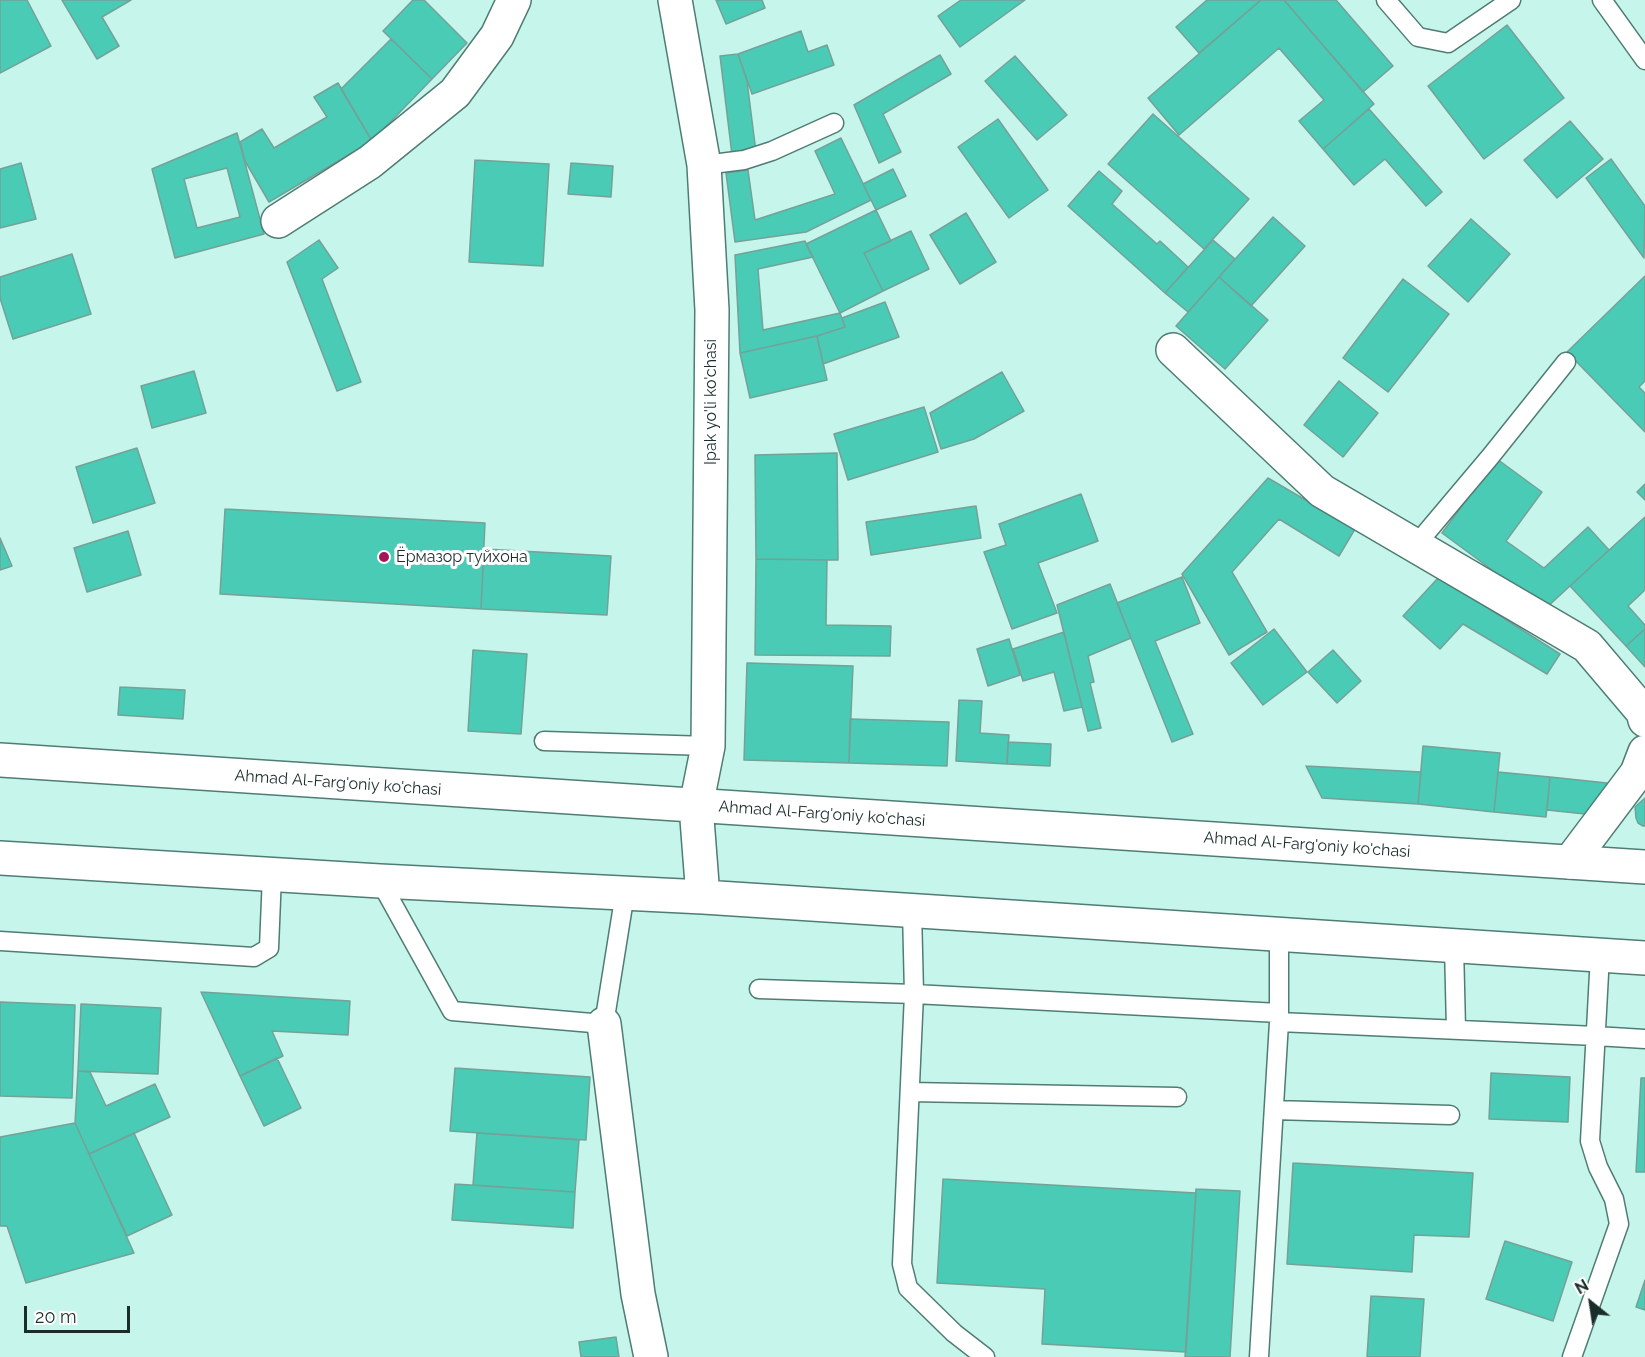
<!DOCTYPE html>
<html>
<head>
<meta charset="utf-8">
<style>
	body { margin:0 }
	#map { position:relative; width:1645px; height:1357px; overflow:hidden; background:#c6f6eb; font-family:Raleway,sans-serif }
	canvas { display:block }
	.north { position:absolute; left:1561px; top:1273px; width:60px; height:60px; -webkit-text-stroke:4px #fff; paint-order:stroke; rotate:330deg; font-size:16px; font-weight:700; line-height:24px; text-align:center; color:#1b2d29 }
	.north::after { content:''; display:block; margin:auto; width:21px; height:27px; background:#1b2d29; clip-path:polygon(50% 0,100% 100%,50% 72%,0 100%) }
	.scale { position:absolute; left:24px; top:1306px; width:106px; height:27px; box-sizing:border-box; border:3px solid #1b2d29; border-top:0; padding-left:8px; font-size:18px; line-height:21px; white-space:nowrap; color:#1b2d29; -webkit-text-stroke:4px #fff; paint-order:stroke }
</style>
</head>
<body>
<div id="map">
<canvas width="1645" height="1357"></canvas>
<div class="north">N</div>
<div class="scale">20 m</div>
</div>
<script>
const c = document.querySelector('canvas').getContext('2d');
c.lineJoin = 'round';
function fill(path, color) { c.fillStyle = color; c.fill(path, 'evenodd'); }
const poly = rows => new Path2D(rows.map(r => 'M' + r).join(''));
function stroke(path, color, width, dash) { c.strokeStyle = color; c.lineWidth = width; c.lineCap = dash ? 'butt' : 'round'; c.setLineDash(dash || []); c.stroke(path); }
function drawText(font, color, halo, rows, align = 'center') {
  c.font = font + ' Raleway,sans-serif'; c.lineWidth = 6; c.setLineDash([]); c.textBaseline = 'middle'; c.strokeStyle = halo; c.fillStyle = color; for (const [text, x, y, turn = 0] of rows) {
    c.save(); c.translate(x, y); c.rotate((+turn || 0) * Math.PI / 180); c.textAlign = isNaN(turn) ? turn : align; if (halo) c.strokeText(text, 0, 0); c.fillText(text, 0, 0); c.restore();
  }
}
const building = poly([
	[0,0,27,0,51,46,0,73,0,0],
	[62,0,131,0,102,17,119,46,97,59,62,0],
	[413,0,424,0,467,43,432,79,383,31,413,0],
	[716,0,762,0,765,8,726,24,716,0],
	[961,0,1025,0,960,47,938,16,961,0],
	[1207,0,1261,0,1199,53,1176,27,1207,0],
	[1261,0,1284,0,1374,104,1323,149,1299,121,1324,100,1279,48,1179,135,1148,98,1261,0],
	[1284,0,1336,0,1393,66,1363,92,1284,0],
	[1507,25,1564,98,1484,159,1428,86,1507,25],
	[801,31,808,52,827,45,834,65,752,94,738,54,801,31],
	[391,39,432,79,372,141,341,89,391,39],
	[738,54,747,81,756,152,732,155,720,56,738,54],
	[940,55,951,74,883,114,901,152,879,163,854,105,940,55],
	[1015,56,1067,115,1037,140,985,81,1015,56],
	[338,83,372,141,269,202,245,161,240,142,262,129,274,148,327,117,314,97,338,83],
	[1369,109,1442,192,1426,206,1385,159,1354,185,1323,149,1369,109],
	[1153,114,1249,199,1204,249,1108,164,1153,114],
	[998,119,1048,190,1009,218,958,147,998,119],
	[1570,121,1603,159,1557,198,1524,160,1570,121],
	[237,133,264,234,175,258,152,169,237,133],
	[227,168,240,217,197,228,184,179,227,168],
	[841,138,871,200,806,232,735,242,726,173,748,170,755,220,835,194,815,151,841,138],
	[1611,159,1645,206,1644,258,1586,178,1611,159],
	[475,160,549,164,543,266,469,262,475,160],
	[21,163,36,219,0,228,0,169,21,163],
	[571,163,613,166,611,197,568,194,571,163],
	[893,169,906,196,876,210,863,184,893,169],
	[1099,171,1122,191,1112,204,1157,244,1160,241,1188,267,1165,293,1068,206,1099,171],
	[876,210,891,241,864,253,883,291,840,313,806,244,876,210],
	[966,213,996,262,960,284,930,235,966,213],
	[1273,217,1305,246,1251,306,1219,277,1273,217],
	[1471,219,1510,254,1468,302,1428,266,1471,219],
	[911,231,929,269,883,291,864,253,911,231],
	[319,240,338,268,322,279,361,382,337,391,287,262,319,240],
	[1213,240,1235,259,1188,312,1165,293,1213,240],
	[805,241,813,257,758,269,763,330,840,313,845,327,817,336,740,353,735,255,805,241],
	[72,254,91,314,13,339,0,298,0,277,72,254],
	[1645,276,1645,381,1639,387,1645,393,1645,432,1567,352,1645,276],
	[1219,277,1268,320,1225,369,1176,326,1219,277],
	[1403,279,1449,314,1388,392,1343,358,1403,279],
	[885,302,899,337,823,364,817,336,845,327,842,318,885,302],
	[817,336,827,380,750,398,740,353,817,336],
	[194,371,206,413,152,428,141,386,194,371],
	[1002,372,1024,411,974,439,941,449,930,413,1002,372],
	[1339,381,1378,413,1343,457,1304,425,1339,381],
	[924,407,938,452,848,480,834,434,924,407],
	[137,448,155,503,93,523,76,467,137,448],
	[837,453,838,560,756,559,755,455,837,453],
	[1497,459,1542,492,1506,541,1544,568,1588,527,1609,550,1545,609,1442,533,1497,459],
	[1268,478,1355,529,1339,556,1279,519,1232,572,1267,632,1229,655,1182,574,1268,478],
	[1645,484,1645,500,1637,492,1645,484],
	[1081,494,1098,541,1038,563,1057,613,1012,629,984,552,1006,545,999,524,1081,494],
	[976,506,981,538,871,555,866,522,976,506],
	[225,509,485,523,481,609,220,594,225,509],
	[1645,517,1645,590,1628,606,1645,625,1645,629,1626,646,1570,586,1645,517],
	[128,531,141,575,87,592,74,548,128,531],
	[0,538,12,566,0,570,0,538],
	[484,549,611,556,607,615,481,609,484,549],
	[756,559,827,560,826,625,891,626,890,656,755,655,756,559],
	[1182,577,1200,623,1155,641,1193,734,1172,742,1117,603,1182,577],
	[1439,577,1560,654,1547,674,1463,624,1440,649,1403,616,1439,577],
	[1110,584,1131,638,1088,656,1094,682,1090,683,1101,728,1088,731,1057,605,1110,584],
	[1274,629,1307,672,1263,705,1231,663,1274,629],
	[1645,629,1645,667,1626,646,1645,629],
	[1064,632,1082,707,1064,711,1054,672,1023,681,1013,649,1064,632],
	[1009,639,1020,675,988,686,977,649,1009,639],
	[473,650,527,654,521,734,468,731,473,650],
	[1333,650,1361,681,1337,703,1308,672,1333,650],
	[747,663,853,666,849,763,744,760,747,663],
	[120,687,185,690,183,719,118,715,120,687],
	[959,700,982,701,980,733,1009,735,1007,764,956,761,959,700],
	[850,719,949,722,947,766,849,763,850,719],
	[1008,742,1051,744,1050,766,1007,764,1008,742],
	[1423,746,1500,753,1494,812,1418,804,1423,746],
	[1306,766,1421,772,1418,804,1322,798,1306,766],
	[1498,772,1550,777,1546,817,1494,812,1498,772],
	[1550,777,1607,783,1604,816,1547,810,1550,777],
	[1645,798,1645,826,1643,826,1638,823,1636,818,1635,807,1645,798],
	[201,992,350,1001,348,1035,272,1031,283,1056,240,1076,201,992],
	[0,1002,75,1005,72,1098,0,1096,0,1002],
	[81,1004,161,1008,158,1074,78,1071,81,1004],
	[277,1058,301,1108,264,1126,240,1076,277,1058],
	[455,1068,590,1077,586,1140,450,1131,455,1068],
	[78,1071,90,1072,106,1106,155,1084,170,1117,89,1154,75,1123,78,1071],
	[1491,1073,1570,1077,1568,1122,1489,1119,1491,1073],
	[1641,1078,1645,1078,1645,1172,1636,1172,1641,1078],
	[75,1123,134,1253,26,1283,7,1226,0,1226,0,1137,75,1123],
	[134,1133,172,1215,127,1236,89,1154,134,1133],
	[477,1133,579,1140,575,1192,473,1185,477,1133],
	[1293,1163,1473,1173,1469,1237,1414,1235,1412,1272,1287,1264,1293,1163],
	[943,1179,1196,1193,1186,1352,1042,1344,1045,1289,937,1283,943,1179],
	[455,1184,575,1192,573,1228,452,1220,455,1184],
	[1196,1189,1240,1191,1230,1357,1185,1357,1196,1189],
	[1505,1241,1572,1262,1553,1321,1486,1299,1505,1241],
	[1645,1280,1645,1310,1636,1307,1645,1280],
	[1371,1296,1424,1299,1420,1357,1367,1357,1371,1296],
	[616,1337,619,1357,581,1357,579,1342,616,1337]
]);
fill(building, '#4acbb6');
stroke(building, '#74a198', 1.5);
const service = poly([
	[1386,0,1418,37,1448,43,1511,0],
	[1602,0,1645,60],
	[704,165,744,160,772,151,834,123],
	[1415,546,1490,457,1566,362],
	[544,741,708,746],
	[380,881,452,1011,604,1024,625,893],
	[912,910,914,994,902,1264,908,1288,954,1333,985,1357],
	[0,941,254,957,269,948,272,875],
	[1454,946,1456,1029],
	[759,989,914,994,1279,1013],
	[1279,1022,1596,1036,1645,1039],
	[910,1092,1177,1097],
	[1274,1110,1450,1115],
	[1259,1357,1279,1022,1279,934],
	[1572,1357,1619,1224,1614,1199,1598,1167,1590,1141,1600,955]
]);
const minor = poly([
	[278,221,370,162,455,93,497,36,514,0],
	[1173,350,1322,491,1587,646,1643,712,1645,720],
	[1570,862,1637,773,1645,752],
	[604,1024,638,1294,651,1357]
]);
const secondary = poly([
	[675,0,704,165,712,310,708,746,696,806]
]);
const trunk = poly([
	[0,760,1645,867],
	[696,806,703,897],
	[0,858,380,881,703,897,1645,958]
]);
stroke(service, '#4f7c73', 21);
stroke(minor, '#4f7c73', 36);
stroke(secondary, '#4f7c73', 36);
stroke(trunk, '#4f7c73', 36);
stroke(service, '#fff', 18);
stroke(minor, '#fff', 33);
stroke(secondary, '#fff', 33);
stroke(trunk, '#fff', 33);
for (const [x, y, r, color] of [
	[384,557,6,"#a51658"]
]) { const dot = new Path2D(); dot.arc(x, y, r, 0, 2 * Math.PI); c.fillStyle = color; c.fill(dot); stroke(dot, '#fff', 2); }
drawText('16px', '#1b2d29', '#fff', [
	["Ipak yo'li ko'chasi",711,402,-90],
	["Ahmad Al-Farg'oniy ko'chasi",338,783,4],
	["Ahmad Al-Farg'oniy ko'chasi",822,814,4],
	["Ahmad Al-Farg'oniy ko'chasi",1307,845,4]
]);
drawText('16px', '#1b2d29', '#fff', [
	["Ёрмазор туйхона",396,557]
], 'left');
</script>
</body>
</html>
